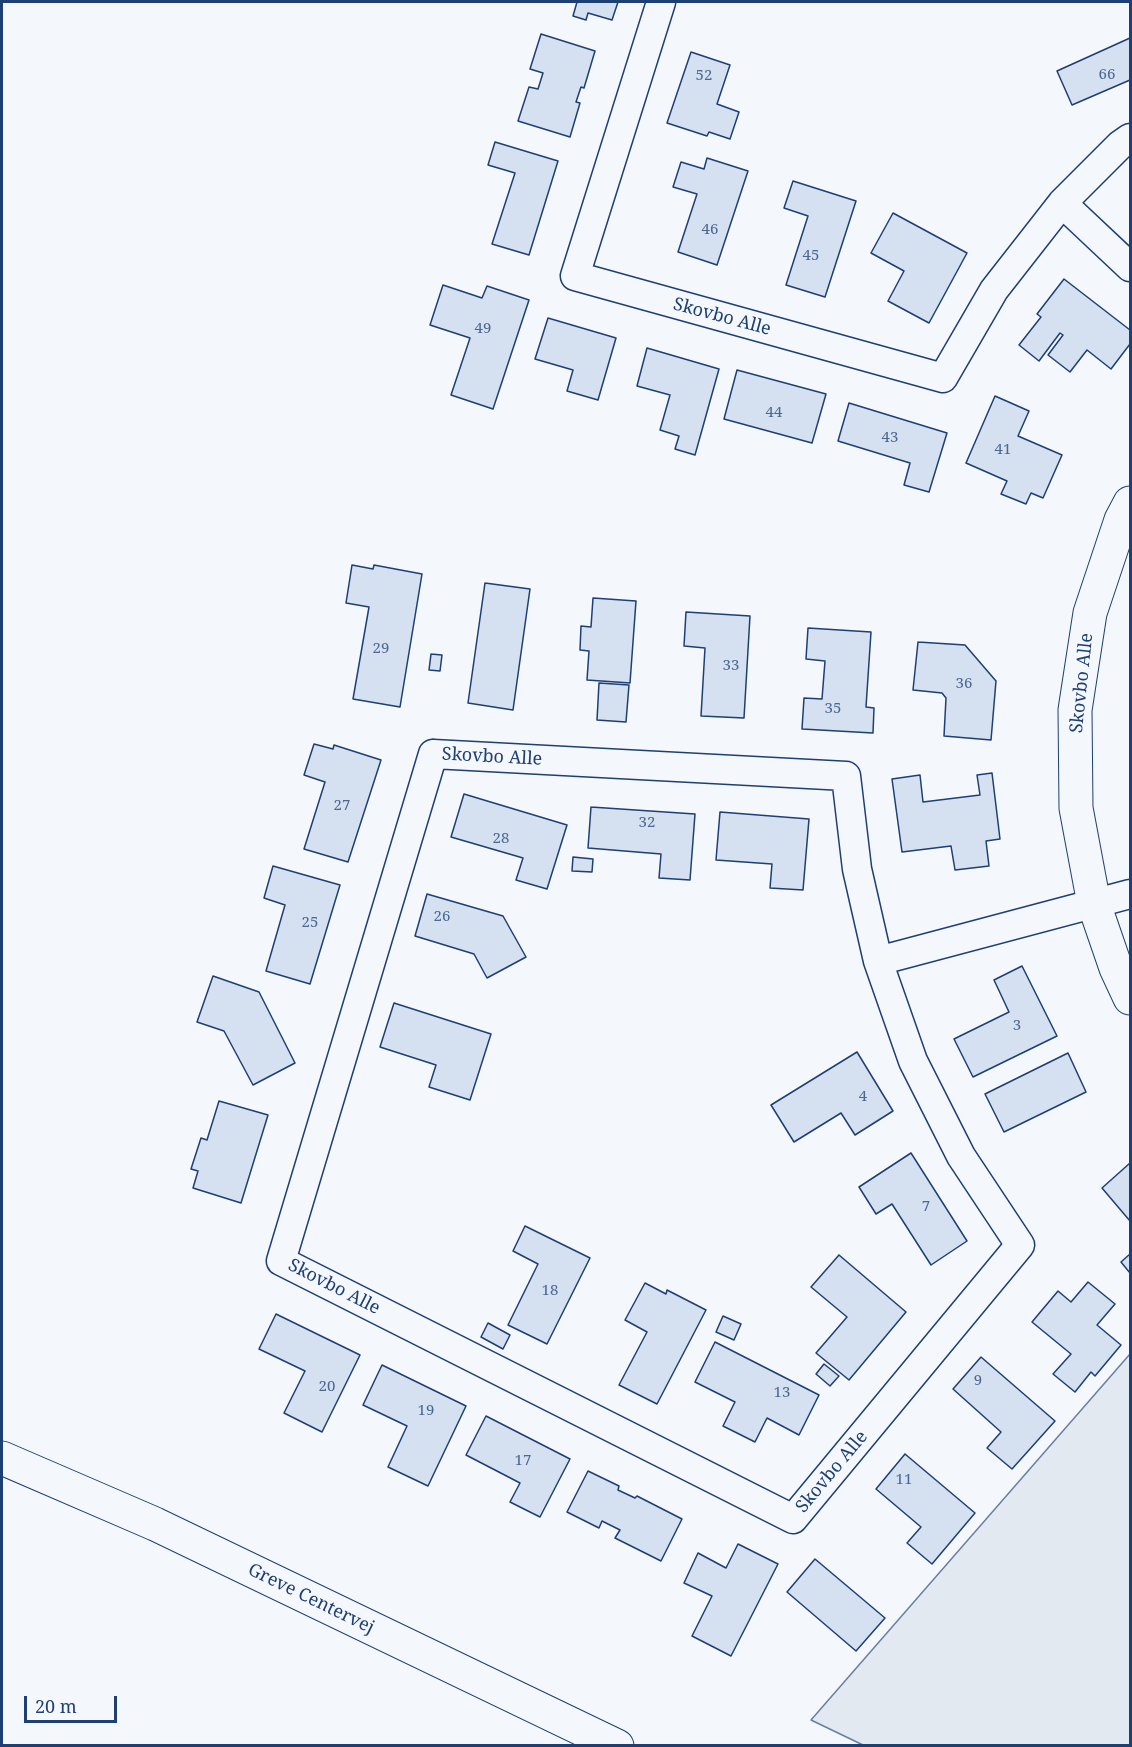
<!DOCTYPE html>
<html>
<head>
<meta charset="utf-8">
<style>
	body { margin:0 }
	#map { position:relative; width:1132px; height:1747px; overflow:hidden; background:#f4f7fb; font-family:"Noto Serif",serif }
	canvas { display:block }
	.frame { position:absolute; inset:0; border:3px solid #1d3f73; pointer-events:none }
	.scale { position:absolute; left:24px; top:1696px; width:93px; height:27px; box-sizing:border-box; border:3px solid #1d3f73; border-top:0; padding-left:8px; font-size:18px; line-height:21px; white-space:nowrap; color:#1d3f73; -webkit-text-stroke:4px #f4f7fb; paint-order:stroke }
</style>
</head>
<body>
<div id="map">
<canvas width="1132" height="1747"></canvas>
<div class="frame"></div>
<div class="scale">20 m</div>
</div>
<script>
const c = document.querySelector('canvas').getContext('2d');
c.lineJoin = 'round';
function fill(path, color) { c.fillStyle = color; c.fill(path, 'evenodd'); }
const poly = rows => new Path2D(rows.map(r => 'M' + r).join(''));
function stroke(path, color, width, dash) { c.strokeStyle = color; c.lineWidth = width; c.lineCap = dash ? 'butt' : 'round'; c.setLineDash(dash || []); c.stroke(path); }
function drawText(font, color, halo, rows, align = 'center') {
  c.font = font + ' "Noto Serif",serif'; c.lineWidth = 4.5; c.setLineDash([]); c.textBaseline = 'middle'; c.strokeStyle = halo; c.fillStyle = color; for (const [text, x, y, turn = 0] of rows) {
    c.save(); c.translate(x, y); c.rotate((+turn || 0) * Math.PI / 180); c.textAlign = isNaN(turn) ? turn : align; if (halo) c.strokeText(text, 0, 0); c.fillText(text, 0, 0); c.restore();
  }
}
const green = poly([
	[1130,1354,1130,1745,863,1745,811,1720,1130,1354]
]);
fill(green, '#e3e9f0');
stroke(green, '#687fa3', 1.5);
const building = poly([
	[577,2,618,2,612,20,588,13,586,20,573,16,577,2],
	[541,34,595,51,584,88,581,87,576,102,580,103,570,137,518,121,529,87,538,89,543,73,530,69,541,34],
	[1130,38,1130,80,1072,105,1057,71,1130,38],
	[691,52,730,65,717,104,739,112,730,139,709,132,707,136,667,123,691,52],
	[495,142,558,161,529,255,492,244,515,173,488,165,495,142],
	[707,158,748,171,717,265,678,252,697,194,673,187,681,162,704,169,707,158],
	[793,181,856,201,825,297,786,285,808,216,784,208,793,181],
	[893,213,967,253,929,323,888,301,904,271,871,253,893,213],
	[1064,279,1130,330,1130,344,1111,369,1087,350,1070,372,1048,355,1063,335,1060,333,1039,361,1019,345,1041,317,1037,314,1064,279],
	[443,285,482,298,487,286,529,300,493,409,451,395,470,338,430,325,443,285],
	[548,318,616,338,598,400,567,391,573,370,535,359,548,318],
	[647,348,719,369,695,455,675,449,679,436,660,430,670,395,637,386,647,348],
	[737,370,826,394,812,443,724,419,737,370],
	[995,396,1029,411,1018,436,1062,455,1043,498,1031,493,1026,504,1001,494,1007,481,966,463,995,396],
	[849,403,947,433,929,492,904,485,910,463,838,441,849,403],
	[352,565,373,569,374,565,422,574,400,707,353,699,369,607,346,603,352,565],
	[485,583,530,589,513,710,468,703,485,583],
	[593,598,636,601,630,683,587,680,589,651,580,650,581,626,591,627,593,598],
	[686,612,750,616,744,718,701,716,705,648,684,646,686,612],
	[808,628,871,632,866,707,874,708,873,733,802,729,804,698,822,699,825,661,806,659,808,628],
	[918,642,965,645,996,681,991,740,944,736,946,698,942,693,913,690,918,642],
	[431,654,442,655,440,671,429,670,431,654],
	[599,683,629,685,626,722,597,720,599,683],
	[314,744,333,749,334,745,381,760,348,862,304,849,325,782,304,775,314,744],
	[992,773,1000,839,986,841,989,866,955,870,951,846,902,852,892,779,920,775,923,802,980,795,977,775,992,773],
	[464,794,567,825,547,889,516,880,523,858,451,837,464,794],
	[591,807,695,814,690,880,659,878,661,854,588,848,591,807],
	[720,812,809,819,803,890,770,888,772,864,716,860,720,812],
	[573,857,593,859,592,872,572,871,573,857],
	[273,866,340,885,310,984,266,971,285,905,264,898,273,866],
	[427,894,503,916,526,957,487,978,474,954,415,936,427,894],
	[1022,966,1057,1036,973,1077,954,1039,1009,1012,994,980,1022,966],
	[213,976,259,992,295,1063,253,1085,224,1031,197,1022,213,976],
	[394,1003,491,1034,470,1100,429,1087,436,1065,380,1047,394,1003],
	[857,1052,893,1111,855,1135,841,1113,794,1142,771,1105,857,1052],
	[1068,1053,1086,1092,1004,1132,985,1094,1068,1053],
	[219,1101,268,1115,241,1203,193,1188,198,1171,191,1169,201,1138,207,1140,219,1101],
	[911,1153,967,1241,931,1265,892,1204,876,1214,859,1187,911,1153],
	[1130,1163,1130,1221,1102,1188,1130,1163],
	[525,1226,590,1258,547,1344,508,1325,538,1264,513,1251,525,1226],
	[1130,1254,1130,1273,1121,1262,1130,1254],
	[839,1255,906,1312,849,1380,816,1353,847,1317,811,1287,839,1255],
	[1088,1282,1115,1304,1097,1325,1121,1345,1095,1376,1091,1372,1075,1392,1053,1374,1071,1354,1032,1322,1058,1291,1071,1302,1088,1282],
	[645,1283,666,1294,667,1290,706,1310,657,1404,619,1385,647,1332,625,1320,645,1283],
	[276,1314,360,1355,322,1432,284,1413,305,1371,259,1349,276,1314],
	[723,1316,741,1324,734,1340,716,1332,723,1316],
	[488,1323,510,1335,503,1349,481,1337,488,1323],
	[715,1342,819,1395,799,1435,767,1418,755,1442,723,1426,735,1402,695,1382,715,1342],
	[981,1357,1055,1421,1012,1469,987,1448,1001,1432,953,1389,981,1357],
	[824,1364,839,1376,830,1386,816,1374,824,1364],
	[382,1365,466,1406,428,1486,388,1467,407,1426,363,1405,382,1365],
	[486,1416,570,1459,540,1517,510,1502,520,1483,466,1455,486,1416],
	[905,1454,975,1513,932,1564,907,1543,921,1527,876,1489,905,1454],
	[588,1471,619,1486,618,1490,635,1498,637,1496,682,1519,661,1561,615,1538,620,1530,602,1521,599,1528,567,1512,588,1471],
	[738,1544,778,1564,731,1656,692,1636,712,1596,684,1583,698,1553,726,1568,738,1544],
	[815,1559,885,1618,856,1651,787,1592,815,1559]
]);
fill(building, '#d5e0f0');
stroke(building, '#1d3f73', 1.5);
const street = poly([
	[661,2,575,276,943,378,994,290,1062,203,1120,145,1130,138],
	[1062,203,1130,267],
	[433,754,846,776,857,869,878,961,913,1061,961,1156,1020,1245,793,1519,281,1261,433,754],
	[878,961,1130,894]
]);
const secondary = poly([
	[1130,503,1121,520,1090,613,1075,710,1076,808,1094,904,1116,968,1130,998],
	[2,1458,155,1524,617,1746]
]);
stroke(street, '#1d3f73', 31);
stroke(secondary, '#1d3f73', 35);
stroke(street, '#f4f7fb', 28);
stroke(secondary, '#f4f7fb', 33);
drawText('15px', '#4b6792', null, [
	["66",1107,75],
	["52",704,76],
	["46",710,230],
	["45",811,256],
	["49",483,329],
	["44",774,413],
	["43",890,438],
	["41",1003,450],
	["29",381,649],
	["33",731,666],
	["36",964,684],
	["35",833,709],
	["27",342,806],
	["32",647,823],
	["28",501,839],
	["26",442,917],
	["25",310,923],
	["3",1017,1026],
	["4",863,1097],
	["7",926,1207],
	["18",550,1291],
	["9",978,1381],
	["20",327,1387],
	["13",782,1393],
	["19",426,1411],
	["17",523,1461],
	["11",904,1480]
]);
drawText('18px', '#1d3f73', '#f4f7fb', [
	["Skovbo Alle",722,317,15],
	["Skovbo Alle",1082,683,-84],
	["Skovbo Alle",492,757,3],
	["Skovbo Alle",334,1287,27],
	["Skovbo Alle",832,1472,-50],
	["Greve Centervej",311,1599,26]
]);
</script>
</body>
</html>
